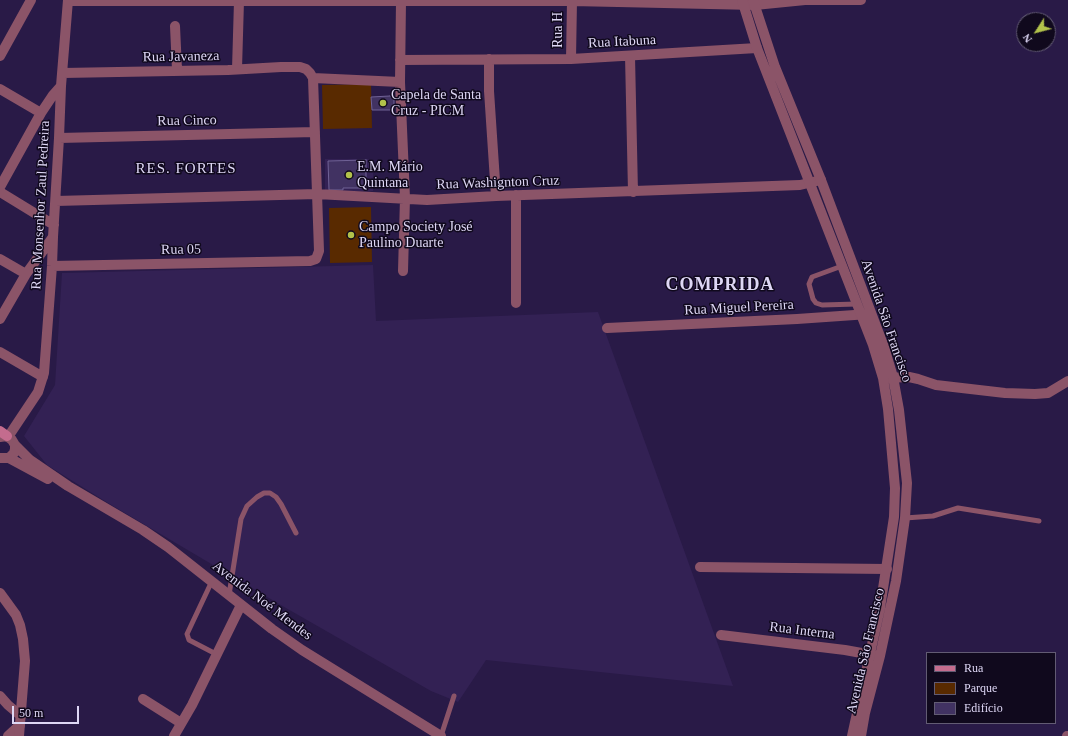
<!DOCTYPE html>
<html>
<head>
<meta charset="utf-8">
<style>
	body { margin:0 }
	#map { position:relative; width:1068px; height:736px; overflow:hidden; background:#291a47; font-family:"Times New Roman",serif }
	canvas { display:block }
	.legend { position:absolute; left:926px; top:652px; width:130px; height:72px; box-sizing:border-box; background:#10091d; border:1px solid #625b73; margin:0; padding:5px 7px; list-style:none; font-size:12px; color:#ded7f5 }
	.legend li { display:flex; align-items:center; gap:8px; height:20px }
	.legend b { width:20px; border:1px solid #625b73 }
	.north { position:absolute; left:1016px; top:12px; width:40px; height:40px; box-sizing:border-box; background:#10091d; border:1px solid #625b73; border-radius:50%; rotate:234deg; font-size:11px; font-weight:700; line-height:16px; text-align:center; color:#ded7f5 }
	.north::after { content:''; display:block; margin:auto; width:14px; height:18px; background:#b2c24b; clip-path:polygon(50% 0,100% 100%,50% 72%,0 100%) }
	.scale { position:absolute; left:12px; top:706px; width:67px; height:18px; box-sizing:border-box; border:2px solid #ded7f5; border-top:0; padding-left:5px; font-size:12px; line-height:14px; white-space:nowrap; color:#ded7f5; -webkit-text-stroke:3px #10091d; paint-order:stroke }
</style>
</head>
<body>
<div id="map">
<canvas width="1068" height="736"></canvas>
<ul class="legend">
<li><b style="height:5px;background:#c46c8e"></b>Rua</li>
<li><b style="height:11px;background:#592a00"></b>Parque</li>
<li><b style="height:11px;background:#413262"></b>Edifício</li>
</ul>
<div class="north">N</div>
<div class="scale">50 m</div>
</div>
<script>
const c = document.querySelector('canvas').getContext('2d');
c.lineJoin = 'round';
function fill(path, color) { c.fillStyle = color; c.fill(path, 'evenodd'); }
const poly = rows => new Path2D(rows.map(r => 'M' + r).join(''));
function stroke(path, color, width, dash) { c.strokeStyle = color; c.lineWidth = width; c.lineCap = dash ? 'butt' : 'round'; c.setLineDash(dash || []); c.stroke(path); }
function drawText(font, color, halo, rows, align = 'center') {
  c.font = font + ' "Times New Roman",serif'; c.lineWidth = 3; c.setLineDash([]); c.textBaseline = 'middle'; c.strokeStyle = halo; c.fillStyle = color; for (const [text, x, y, turn = 0] of rows) {
    c.save(); c.translate(x, y); c.rotate((+turn || 0) * Math.PI / 180); c.textAlign = isNaN(turn) ? turn : align; if (halo) c.strokeText(text, 0, 0); c.fillText(text, 0, 0); c.restore();
  }
}
fill(poly([
	[325,159,373,159,373,191,325,191],
	[373,265,376,321,598,312,733,686,486,660,458,702,431,691,286,608,108,503,47,465,24,436,55,385,62,273]
]), '#332154');
fill(poly([
	[371,84,372,128,323,129,322,85],
	[371,207,372,262,330,263,329,208]
]), '#592a00');
const building = poly([
	[390,96,394,99,394,107,390,110,372,110,371,97,390,96],
	[366,160,366,188,343,188,343,190,329,190,328,161,366,160]
]);
fill(building, '#413262');
stroke(building, '#706296', 1);
stroke(poly([
	[842,266,812,277,809,284,813,299,816,303,822,305,857,304],
	[905,518,933,516,958,508,1039,521],
	[212,581,187,634,189,640,216,654],
	[229,595,241,519,247,506,257,497,264,493,270,493,276,497,281,504,296,533],
	[441,736,454,696]
]), '#8b5468', 5);
stroke(poly([
	[68,1,572,1,755,5,805,0,861,0],
	[401,1,400,82,405,198,403,271],
	[175,26,177,70],
	[0,56,31,0],
	[630,56,633,192],
	[489,59,489,91,496,196],
	[571,59,572,1],
	[400,60,571,59,757,48],
	[237,69,239,1],
	[313,78,400,82],
	[0,89,41,113],
	[59,138,315,132],
	[0,187,41,113,53,95,61,86],
	[0,192,54,225],
	[516,195,516,303],
	[56,201,317,194,427,200,496,196,800,185,821,180],
	[0,259,26,274],
	[52,266,310,261,316,259,319,251,313,78,310,73,306,69,300,67,281,67,228,70,63,73],
	[0,319,26,274,53,237],
	[607,328,797,319,869,314],
	[0,352,43,377],
	[885,378,909,377,918,379,936,385,1005,393,1035,394,1048,393,1068,381],
	[8,437,38,392,44,373,52,266,53,237,59,138,61,86,68,0],
	[700,567,887,569],
	[721,635,845,650,878,656],
	[0,696,8,705,21,716],
	[143,699,181,723],
	[8,736,20,725],
	[174,736,192,705,241,605],
	[1067,736,1068,736]
]), '#8b5468', 10);
stroke(poly([
	[742,0,757,48,873,345,883,378,888,409,895,488,894,517,880,608,852,736],
	[753,0,775,67,821,180,884,347,893,377,899,410,907,483,905,518,896,581,880,656,865,713,861,736],
	[0,437,7,436,12,440,15,445,15,449,14,453,9,458,0,458],
	[15,445,30,460,68,486,143,530,168,547,272,629,302,650,441,736],
	[9,458,48,479],
	[0,593,16,615,20,625,23,639,25,661,19,736]
]), '#8b5468', 10);
stroke(poly([
	[0,431,7,436]
]), '#c46c8e', 10);
for (const [x, y, r, color] of [
	[383,103,4,"#b2c24b"],
	[349,175,4,"#b2c24b"],
	[351,235,4,"#b2c24b"]
]) { const dot = new Path2D(); dot.arc(x, y, r, 0, 2 * Math.PI); c.fillStyle = color; c.fill(dot); stroke(dot, '#10091d', 1.5); }
drawText('14px', '#ded7f5', '#10091d', [
	["Rua H",558,30,-90],
	["Rua Itabuna",622,42,-3],
	["Rua Javaneza",181,57,-1],
	["Rua Cinco",187,121,-1],
	["Rua Washignton Cruz",498,183,-2],
	["Rua Monsenhor Zaul Pedreira",41,205,-87],
	["Rua 05",181,250,-1],
	["Rua Miguel Pereira",739,308,-3],
	["Avenida São Francisco",886,321,71],
	["Avenida Noé Mendes",262,601,37],
	["Rua Interna",802,631,7],
	["Avenida São Francisco",866,651,-77]
]);
drawText('14px', '#ded7f5', '#10091d', [
	["Capela de Santa",391,95],
	["Cruz - PICM",391,111],
	["E.M. Mário",357,167],
	["Quintana",357,183],
	["Campo Society José",359,227],
	["Paulino Duarte",359,243]
], 'left');
c.letterSpacing = '1px';
drawText('15px', '#ded7f5', '#10091d', [
	["RES. FORTES",186,169]
]);
c.letterSpacing = '0px';
c.letterSpacing = '1px';
drawText('bold 18px', '#ded7f5', '#10091d', [
	["COMPRIDA",720,285]
]);
c.letterSpacing = '0px';
</script>
</body>
</html>
